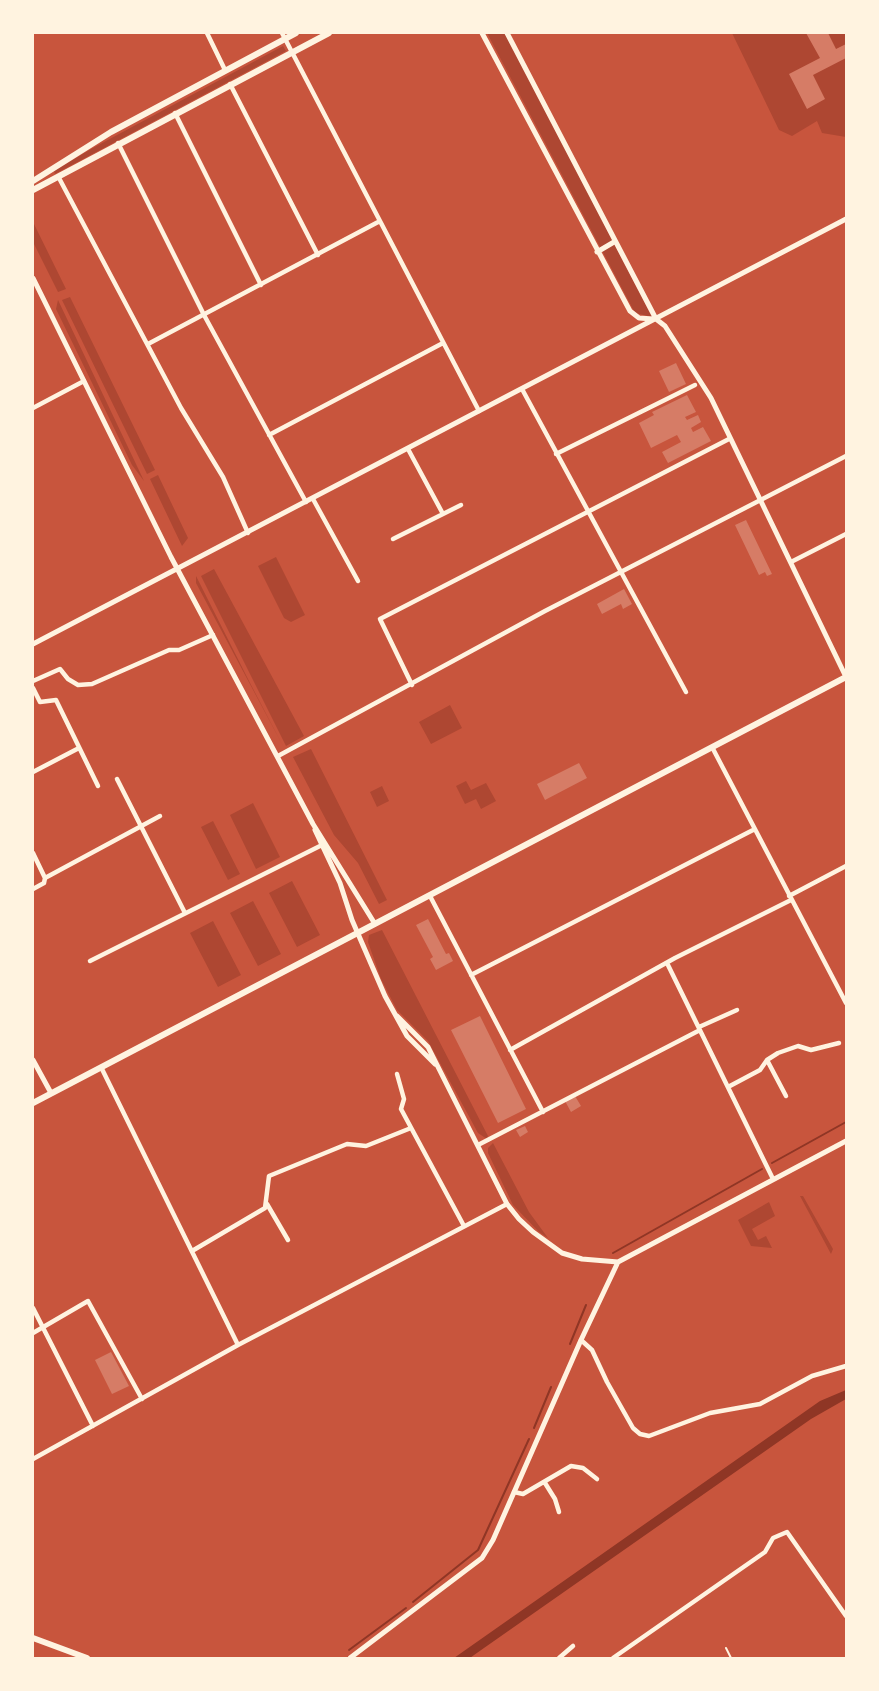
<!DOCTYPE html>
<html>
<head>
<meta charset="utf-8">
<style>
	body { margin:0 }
	#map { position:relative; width:879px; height:1691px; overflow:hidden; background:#c8553d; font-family:"Nunito Sans",sans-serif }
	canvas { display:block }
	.frame { position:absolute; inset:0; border:34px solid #fff3e0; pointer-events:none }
</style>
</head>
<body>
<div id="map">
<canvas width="879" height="1691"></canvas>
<div class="frame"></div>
</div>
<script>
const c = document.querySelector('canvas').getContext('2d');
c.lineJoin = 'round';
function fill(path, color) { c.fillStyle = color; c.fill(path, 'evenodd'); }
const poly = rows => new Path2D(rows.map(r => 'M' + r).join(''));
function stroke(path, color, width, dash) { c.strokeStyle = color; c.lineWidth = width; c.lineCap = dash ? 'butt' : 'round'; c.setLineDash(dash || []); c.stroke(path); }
fill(poly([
	[487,33,505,33,652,317,635,313],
	[732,33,846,33,846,137,822,133,817,121,792,136,779,130],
	[283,46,286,51,55,174,54,171,91,149],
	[33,222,66,289,58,292,33,242],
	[70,297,155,470,147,474,62,300],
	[58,300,136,464,144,481,132,465,56,309],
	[158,475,188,538,182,546,150,479],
	[276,557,305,615,291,622,284,618,258,566],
	[214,569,304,736,286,746,201,576],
	[196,576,250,683,283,746,196,583],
	[450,705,462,728,431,744,419,722],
	[311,749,387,900,379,904,358,863,334,835,293,757],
	[466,781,471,790,486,783,496,801,481,809,476,799,465,804,456,786],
	[382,786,389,801,377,807,370,792],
	[253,803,280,857,256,869,230,815],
	[213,821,240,874,228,880,201,827],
	[292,881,320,935,297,947,269,893],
	[253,901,281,954,258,966,230,913],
	[213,921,241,975,218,987,190,933],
	[382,930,488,1136,487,1139,478,1133,428,1041,397,1010,381,979,368,942,369,935],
	[493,1143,529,1212,548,1238,539,1232,513,1205,488,1153,488,1148],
	[800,1196,803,1196,833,1249,831,1254],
	[769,1202,775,1216,752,1229,758,1240,766,1236,772,1248,751,1246,738,1220]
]), '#ae4732');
fill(poly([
	[846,1390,846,1399,811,1419,474,1655,470,1658,454,1658,820,1401]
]), '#8f3625');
stroke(poly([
	[772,1163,846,1122],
	[613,1253,762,1169],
	[570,1344,586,1305],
	[534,1428,551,1387],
	[413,1602,478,1550,529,1439],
	[349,1650,406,1608]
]), '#8f3625', 2);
fill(poly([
	[806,33,828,33,836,49,846,44,846,58,813,75,825,99,807,109,789,74,820,58],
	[676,363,686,384,669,392,659,371],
	[687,395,696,412,685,417,687,420,698,415,701,422,691,428,693,432,703,427,711,441,668,463,662,452,681,442,677,435,651,448,639,423,654,415,652,412],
	[746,520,772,574,767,576,765,572,759,575,735,525],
	[624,589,632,604,623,609,621,604,602,614,597,604],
	[579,763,587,778,545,800,537,784],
	[428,919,446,954,449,953,453,961,436,970,430,959,433,957,416,925],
	[480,1016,526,1109,498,1123,451,1030],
	[575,1096,581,1106,571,1112,565,1101],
	[525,1126,528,1132,520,1137,516,1130],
	[111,1352,129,1386,112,1394,95,1360]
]), '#d67c66');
stroke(poly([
	[726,1648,731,1658]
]), '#fff3e0', 2);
stroke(poly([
	[207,33,225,70],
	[282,33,479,411],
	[230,84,318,255],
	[175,113,261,285],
	[118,143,204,315,306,502],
	[59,178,181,408,223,477,248,533],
	[148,344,380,221],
	[522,389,686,692],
	[33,408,84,381],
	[269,435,443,343],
	[408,449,443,514],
	[556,454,695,385],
	[313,499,358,581],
	[393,539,461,505],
	[791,562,846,534],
	[33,681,60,669,68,679,78,685,92,684,169,650,179,650,213,635],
	[412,685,380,619,729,439],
	[33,688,40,702,56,700,98,786],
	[712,747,846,1003],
	[278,756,545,611,846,456],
	[33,772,79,748],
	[117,779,185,913],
	[33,853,45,878],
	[33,889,44,883,45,878,160,816],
	[430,896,543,1112],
	[789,896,846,866],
	[90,961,320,846],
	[667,963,773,1179],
	[471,975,753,830],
	[699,1027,737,1010],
	[510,1050,675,958,791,900],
	[767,1060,786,1096],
	[101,1067,238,1345],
	[397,1074,404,1099,401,1109,464,1226],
	[728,1087,760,1070,767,1060,778,1053,798,1046,811,1050,839,1043],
	[478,1145,700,1030],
	[267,1204,288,1240],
	[192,1251,265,1208,269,1176,347,1144,366,1146,411,1128],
	[33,1308,93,1426],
	[33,1333,88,1301,142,1399],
	[581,1340,592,1350,607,1382,633,1428,640,1434,649,1436,710,1413,760,1404,812,1376,846,1366],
	[33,1459,238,1345,507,1204],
	[545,1483,555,1499,559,1512],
	[514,1492,523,1494,571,1466,583,1468,597,1479],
	[559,1658,573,1646],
	[613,1658,765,1552,773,1538,787,1532,846,1616]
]), '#fff3e0', 4.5);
stroke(poly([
	[482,33,630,311,639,318,653,319],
	[507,33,656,319,665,326,711,398,846,677],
	[597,252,614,242],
	[33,278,171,557,313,824,375,924],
	[33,644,846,219],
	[315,830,340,883,352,920,385,996,407,1036,435,1064],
	[397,1016,428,1047,507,1204,519,1219,533,1232,562,1253,582,1259,618,1262],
	[33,1060,51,1093],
	[350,1658,482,1558,493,1540,581,1340,618,1262,846,1141]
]), '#fff3e0', 5);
stroke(poly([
	[33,181,111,132,296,33],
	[33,190,329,33],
	[33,1103,846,677],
	[33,1638,87,1658]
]), '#fff3e0', 6);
</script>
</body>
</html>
